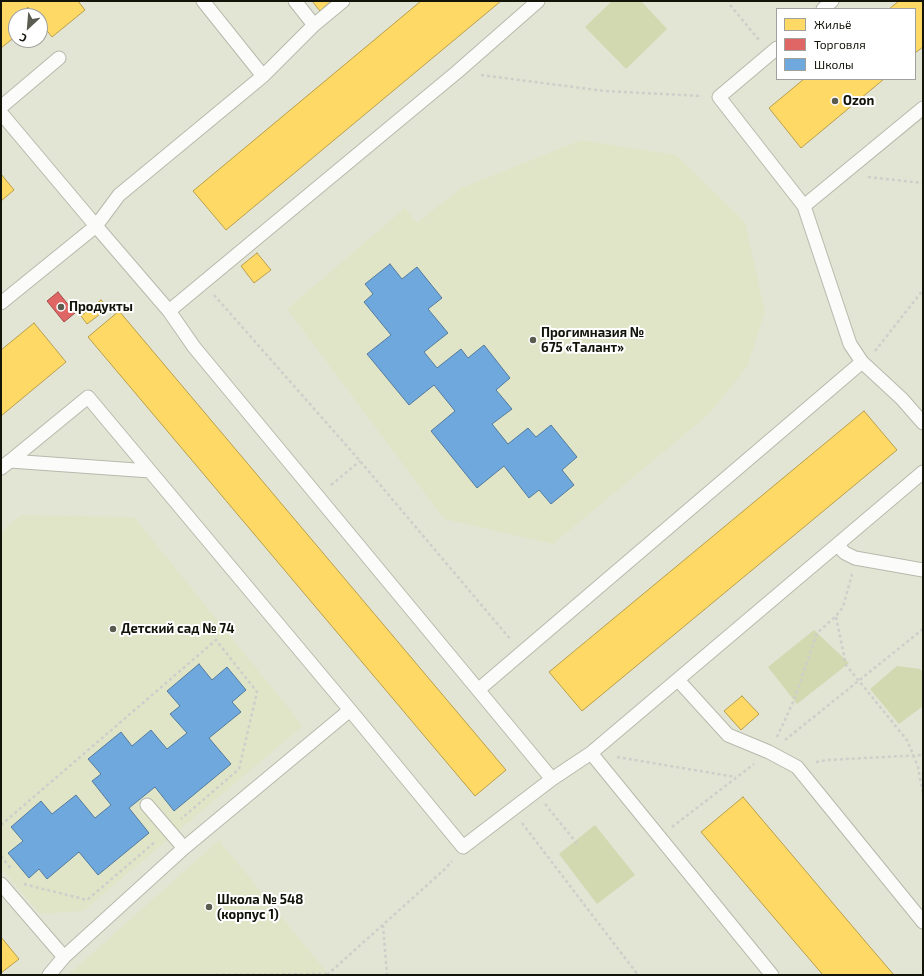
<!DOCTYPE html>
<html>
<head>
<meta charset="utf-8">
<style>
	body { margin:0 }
	#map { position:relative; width:924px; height:976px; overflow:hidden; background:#e2e5d4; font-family:"Exo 2",sans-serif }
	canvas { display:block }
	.frame { position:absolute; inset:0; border:2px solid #121309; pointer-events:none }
	.legend { position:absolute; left:776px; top:8px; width:140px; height:72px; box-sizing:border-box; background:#fff; border:1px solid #a0a19d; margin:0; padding:5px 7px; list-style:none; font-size:12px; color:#121309 }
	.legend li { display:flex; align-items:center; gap:8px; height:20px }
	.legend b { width:20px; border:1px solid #a0a19d }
	.north { position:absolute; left:8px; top:8px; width:40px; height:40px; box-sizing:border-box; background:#fff; border:1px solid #a0a19d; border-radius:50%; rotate:206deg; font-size:11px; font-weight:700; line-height:16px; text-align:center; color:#121309 }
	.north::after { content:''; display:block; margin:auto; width:14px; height:18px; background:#5b5c50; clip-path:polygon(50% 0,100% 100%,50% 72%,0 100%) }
</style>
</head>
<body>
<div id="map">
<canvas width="924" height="976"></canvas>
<div class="frame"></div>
<ul class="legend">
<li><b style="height:11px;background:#ffd966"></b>Жильё</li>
<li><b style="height:11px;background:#e06666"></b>Торговля</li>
<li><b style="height:11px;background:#6fa8dc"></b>Школы</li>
</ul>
<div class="north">С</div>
</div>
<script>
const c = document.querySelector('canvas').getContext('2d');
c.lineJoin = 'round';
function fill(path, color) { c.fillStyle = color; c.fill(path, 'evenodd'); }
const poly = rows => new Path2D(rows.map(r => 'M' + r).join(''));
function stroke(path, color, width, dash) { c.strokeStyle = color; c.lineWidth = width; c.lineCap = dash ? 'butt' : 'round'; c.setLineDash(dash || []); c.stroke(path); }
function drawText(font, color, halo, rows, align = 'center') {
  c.font = font + ' "Exo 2",sans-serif'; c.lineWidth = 4; c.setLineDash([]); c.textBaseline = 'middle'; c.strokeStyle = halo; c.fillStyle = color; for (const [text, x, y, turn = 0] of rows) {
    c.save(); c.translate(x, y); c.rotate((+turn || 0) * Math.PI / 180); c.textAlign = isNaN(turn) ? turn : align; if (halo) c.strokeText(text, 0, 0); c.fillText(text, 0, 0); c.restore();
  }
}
fill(poly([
	[581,140,676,155,745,222,765,312,747,367,708,415,553,544,444,519,287,309,405,208,417,223,461,188],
	[21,515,134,517,303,726,83,911,40,914,1,868,1,532],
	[219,840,329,975,68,975]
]), '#e0e5c8');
fill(poly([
	[612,1,641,1,667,29,626,69,585,27],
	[814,630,849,663,797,704,768,667],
	[897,666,920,669,923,672,923,706,899,724,870,689],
	[595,825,635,875,597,904,559,854]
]), '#d2d8b0');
const homes = poly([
	[1,1,78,1,85,10,52,37,40,22,40,16,35,16,28,7,12,20,16,25,16,36,1,48,1,1],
	[312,1,331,1,320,11,312,1],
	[421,1,501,1,226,230,193,191,421,1],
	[899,1,923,1,923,47,915,53,915,9,889,9,899,1],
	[804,79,884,79,801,148,769,108,804,79],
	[1,174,14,190,1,201,1,174],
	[257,253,271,270,254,283,241,266,257,253],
	[101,300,108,308,87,324,81,316,101,300],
	[119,311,506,770,475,796,88,337,119,311],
	[34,323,66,362,1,416,1,350,34,323],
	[864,411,897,450,582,711,549,672,864,411],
	[742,696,759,714,741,730,724,711,742,696],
	[743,797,870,947,894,975,823,975,701,832,743,797],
	[1,937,19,959,1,973,1,937]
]);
fill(homes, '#ffd966');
stroke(homes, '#b89e4a', 1);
const shops = poly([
	[58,292,75,313,64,322,47,301,58,292]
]);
fill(shops, '#e06666');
stroke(shops, '#a24d4a', 1);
const schools = poly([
	[390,264,402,279,417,267,442,298,428,309,448,333,424,352,437,368,461,349,468,358,484,345,510,378,496,390,512,409,492,424,508,444,528,428,536,437,551,425,577,457,562,470,574,485,551,504,539,490,529,498,504,466,477,488,431,431,455,411,434,385,409,405,367,354,391,335,364,302,373,294,365,284,390,264],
	[199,664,212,680,227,667,246,690,232,702,241,712,209,738,231,764,174,811,155,787,129,808,149,833,98,875,79,852,47,879,39,869,29,878,8,853,23,841,11,827,41,801,52,814,76,795,95,818,111,805,92,781,101,774,88,759,121,732,132,746,151,730,167,749,187,733,170,714,180,706,167,691,199,664]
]);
fill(schools, '#6fa8dc');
stroke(schools, '#537b9d', 1);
const service = poly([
	[295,1,314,25],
	[538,1,457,72,169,311,194,347,552,779],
	[823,9,832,1],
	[777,48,719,97,804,206,923,108],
	[263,76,314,25,343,1],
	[1,107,59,58],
	[1,113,96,226,119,195,263,76,203,1],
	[804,206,850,344,862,362],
	[1,303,96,226,169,311],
	[10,461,88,397,350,710,463,847,552,779,591,753,923,472],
	[1,468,10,461,150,471],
	[837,545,845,553,855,558,923,570],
	[678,680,728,735,769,752,797,767,923,922],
	[478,690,862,362,902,399,923,423],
	[591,753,772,975],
	[147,805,184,848],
	[1,884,64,957],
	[49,975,64,957,184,848,350,710]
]);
stroke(service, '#b7b9ac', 15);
stroke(poly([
	[730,5,759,40],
	[481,75,604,91,702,96],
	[868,177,923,183],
	[214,295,360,461,511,640],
	[875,351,923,290],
	[331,485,360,461],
	[836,617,846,665,907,740,918,767,923,794],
	[777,737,794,700,817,633,836,616,843,607,852,574],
	[785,740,923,629],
	[617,757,736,777],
	[816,762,827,760,923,755],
	[545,804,579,846],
	[522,823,638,975],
	[1,825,216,640,257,692,239,769,181,819],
	[672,827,754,764],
	[1,856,12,870],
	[24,884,87,900,156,841],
	[383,925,387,975],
	[198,975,328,974],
	[327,975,445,869,452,861]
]), '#cececa', 2.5, [3, 3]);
stroke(service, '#fbfbf9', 13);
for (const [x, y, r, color] of [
	[835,101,4,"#5b5c50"],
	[61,307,4,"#5b5c50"],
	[533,340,4,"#5b5c50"],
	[113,629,4,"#5b5c50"],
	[209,907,4,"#5b5c50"]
]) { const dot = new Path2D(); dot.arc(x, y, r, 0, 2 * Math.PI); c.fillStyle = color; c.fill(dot); stroke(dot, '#fff', 1.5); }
drawText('bold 13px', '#121309', '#fff', [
	["Ozon",843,101],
	["Продукты",69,307],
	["Прогимназия №",541,333],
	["675 «Талант»",541,348],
	["Детский сад № 74",121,629],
	["Школа № 548",217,900],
	["(корпус 1)",217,915]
], 'left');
</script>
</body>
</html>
